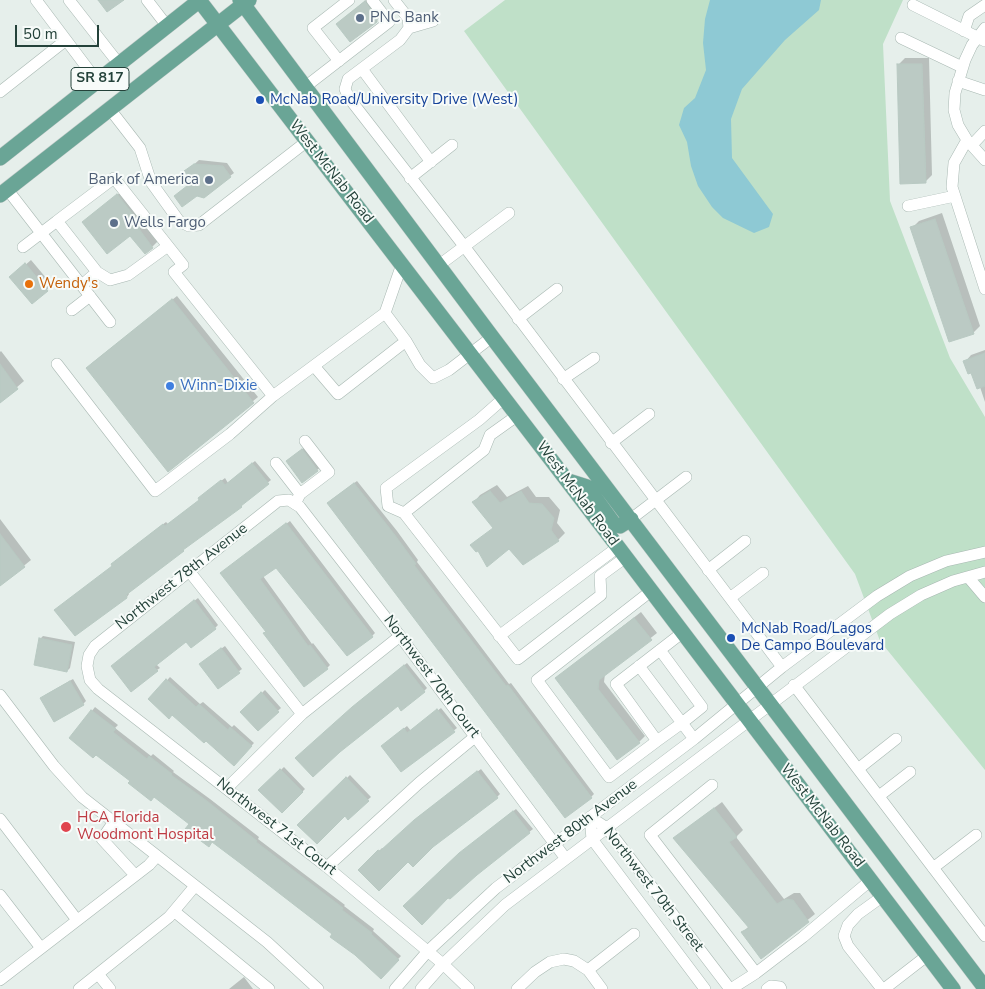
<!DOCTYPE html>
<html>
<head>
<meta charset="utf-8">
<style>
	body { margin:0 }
	#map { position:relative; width:985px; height:989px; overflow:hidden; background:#e6efeb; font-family:"Nunito Sans",sans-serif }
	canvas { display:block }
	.scale { position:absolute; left:15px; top:25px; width:84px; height:22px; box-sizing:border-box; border:2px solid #24423a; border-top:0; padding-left:6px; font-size:15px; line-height:18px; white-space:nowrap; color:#24423a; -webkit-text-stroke:4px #f7fbf9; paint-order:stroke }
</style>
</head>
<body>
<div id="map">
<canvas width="985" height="989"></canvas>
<div class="scale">50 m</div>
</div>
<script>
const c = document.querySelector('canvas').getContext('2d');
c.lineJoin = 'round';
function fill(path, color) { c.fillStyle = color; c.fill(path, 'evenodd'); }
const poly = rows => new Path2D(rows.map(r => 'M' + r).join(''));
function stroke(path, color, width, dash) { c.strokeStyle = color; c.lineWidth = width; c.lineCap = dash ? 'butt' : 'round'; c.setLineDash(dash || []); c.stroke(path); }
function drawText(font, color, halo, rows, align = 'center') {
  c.font = font + ' "Nunito Sans",sans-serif'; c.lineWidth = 4; c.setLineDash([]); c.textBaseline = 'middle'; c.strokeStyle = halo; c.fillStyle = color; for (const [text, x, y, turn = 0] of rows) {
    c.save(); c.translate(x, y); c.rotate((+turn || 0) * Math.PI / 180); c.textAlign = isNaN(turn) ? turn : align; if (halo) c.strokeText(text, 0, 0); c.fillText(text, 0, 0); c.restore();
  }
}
fill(poly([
	[505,0,903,0,883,44,890,201,950,358,985,417,985,770,880,641,855,574,464,31]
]), '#bfe0c8');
fill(poly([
	[710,0,821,0,819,10,785,40,742,89,731,119,732,158,773,214,769,227,754,233,723,218,712,207,698,186,691,166,687,142,679,125,684,108,695,98,706,70,703,43,705,19]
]), '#8ec9d4');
fill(poly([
	[366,0,372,0,381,16,376,21,337,24],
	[905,58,929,58,932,175,925,182,898,65],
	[199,160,227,163,234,173,230,176,194,182,190,168],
	[125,189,159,240,152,247,130,234,90,216],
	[942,213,980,326,973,333,912,228,919,221],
	[31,260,52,285,32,303,16,273],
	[177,296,258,397,168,470,92,363],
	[985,350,985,402,980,387,965,362,971,355],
	[1,351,24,381,0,402,0,352],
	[305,447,321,467,302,481,287,461],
	[255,461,271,480,128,592,129,594,127,597,114,565,116,561,166,522,168,524,201,499,203,495,225,478,228,483],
	[357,481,397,531,418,560,417,562,509,684,511,683,594,794,591,797,331,500],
	[497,485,507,497,528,486,536,497,549,497,560,510,557,523,565,533,558,540,523,563,474,502,480,495],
	[0,519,31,560,0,585],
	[290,521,375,633,372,636,277,566,263,576,312,644,313,643,330,665,327,668,267,631,225,570],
	[198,598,218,625,215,628,192,646,187,640,156,664,160,668,157,670,116,663],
	[641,612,657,633,605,674,604,682,645,736,639,742,556,678],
	[43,636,75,642,70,668,67,671,40,639],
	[225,646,242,669,218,687,204,661],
	[407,663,427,688,424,691,398,705,356,704],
	[170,677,200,704,203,702,232,727,234,725,254,743,234,764,206,739,150,699],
	[73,679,86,701,83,704,45,695],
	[265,690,281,708,258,729,242,712],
	[95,707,118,725,115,728,151,756,153,754,174,771,173,772,210,799,259,837,258,839,345,905,344,906,374,929,373,931,401,956,381,977,334,934,191,823,154,795,131,781,96,753,71,738],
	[441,708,457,728,402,770,386,743,407,726,411,731],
	[284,767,305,789,282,812,260,790],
	[481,769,500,794,497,797,408,860,360,870,382,848,384,849,418,817],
	[350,775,371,797,348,818,345,814,299,825],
	[722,802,743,830,736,837,784,899,794,893,800,893,815,914,762,957,743,932,749,926,674,838],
	[516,809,533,829,476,874,464,850],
	[244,977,253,989,229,989]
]), '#0003');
const building = poly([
	[98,0,124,0,107,12,98,0],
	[365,1,377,18,377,22,350,42,336,24,365,1],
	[897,64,922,64,926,183,900,184,897,64],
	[194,164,223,166,231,177,204,198,197,196,182,207,174,196,192,182,184,171,194,164],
	[117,194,142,226,139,229,153,248,145,254,130,236,107,254,82,222,117,194],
	[935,219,974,334,949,342,910,227,935,219],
	[25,263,48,291,32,304,9,277,25,263],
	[172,299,254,403,168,472,86,368,172,299],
	[985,353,985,386,977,389,971,373,968,374,963,361,985,353],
	[0,364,18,389,0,403,0,364],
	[302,449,318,471,302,483,286,461,302,449],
	[252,463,269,484,241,506,242,507,183,550,184,551,126,595,127,598,75,636,54,610,112,566,111,564,163,524,165,526,199,500,198,498,221,480,225,485,252,463],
	[354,483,394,534,416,564,414,565,506,686,508,685,592,798,565,818,327,503,354,483],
	[490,491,500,503,521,491,529,503,542,504,554,518,551,530,559,541,523,565,509,549,487,567,478,551,476,552,470,545,493,528,472,502,490,491],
	[286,523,373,637,347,656,276,568,260,579,308,646,310,645,328,669,304,687,263,633,266,632,220,573,286,523],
	[0,534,25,567,0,586,0,534],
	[194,600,216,629,191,648,186,642,154,667,158,671,131,692,111,666,194,600],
	[634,618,652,640,599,680,598,689,640,743,617,760,555,678,634,618],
	[39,638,72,645,67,672,34,665,39,638],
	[221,648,240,673,218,689,199,664,221,648],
	[404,665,425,692,401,711,398,706,340,752,313,777,295,758,352,707,404,665],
	[166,679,196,707,199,704,228,730,230,727,252,746,234,766,206,741,204,743,172,715,169,719,148,699,166,679],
	[70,681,84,705,54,722,40,698,70,681],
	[261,692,279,712,258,731,240,712,261,692],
	[437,709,455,732,401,772,381,746,404,728,407,733,437,709],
	[91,710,116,729,113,732,147,759,149,756,172,774,171,775,207,801,257,841,256,842,343,908,342,910,372,933,371,934,399,960,381,979,355,955,330,937,332,934,240,863,212,842,209,847,185,829,189,824,154,797,151,801,128,783,130,781,96,755,93,758,69,738,91,710],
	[280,769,303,792,282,813,258,790,280,769],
	[477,771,498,798,433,847,413,867,408,862,379,891,358,870,378,850,380,851,414,820,477,771],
	[346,777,369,801,348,820,345,816,317,844,297,825,346,777],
	[714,808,737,837,729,842,777,904,786,899,793,900,809,922,761,959,741,932,749,928,673,838,714,808],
	[513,811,530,833,477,875,450,899,448,898,422,925,403,906,459,853,513,811]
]);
fill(building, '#bbcac4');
stroke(building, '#b8c9c2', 1);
const minor = poly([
	[36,0,97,81],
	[69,0,119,64],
	[147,0,167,26],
	[394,0,408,18,409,28,400,40,348,79,345,89,349,98,464,246,782,667],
	[913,5,985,41],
	[409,28,433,21],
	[985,28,972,45,965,60,955,93,954,110,958,125,967,140,985,160],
	[964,31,969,16,985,5],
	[901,38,962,67],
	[339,61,313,28,349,0],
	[362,69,431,162],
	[958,81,985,90],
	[305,87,389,22,372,0],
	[0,92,66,40],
	[109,108,140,148,151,182,179,221,189,226,199,225,306,142],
	[967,140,954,163,952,187,985,289],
	[972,145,985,131],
	[410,178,452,145],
	[7,189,110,322],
	[908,206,955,196],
	[57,221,114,178,168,246],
	[23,247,57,221,97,272,82,285],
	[438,266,509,213],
	[97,272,110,280,128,275,168,246,183,265,174,272,273,396,385,313,402,264],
	[72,310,90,296],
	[518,319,557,289],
	[406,341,420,365,433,378,449,370,492,337],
	[57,364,155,491,230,434,273,396],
	[314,366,338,394,406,341,385,313],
	[563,379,594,358],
	[504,398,479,420,386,488,388,506,404,513,518,659,601,595,600,576,626,557],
	[611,443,649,414],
	[276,463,300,494],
	[295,504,300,494,329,472,305,441],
	[404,513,484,450,490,435,518,415],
	[631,519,686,477],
	[708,570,745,541],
	[189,571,302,714],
	[968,577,985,597],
	[651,591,537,680,609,777,657,741],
	[730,598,763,573],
	[499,636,618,547],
	[660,650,702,707,682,723,694,739],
	[639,666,682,723,657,741,616,684,682,633],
	[794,685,985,936],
	[0,695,54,766,82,797,267,942,318,989],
	[858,769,896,739],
	[712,785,650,835,756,973],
	[227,788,302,714,400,636],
	[879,796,910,772],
	[590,817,607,828,730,989],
	[590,817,592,839,705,989],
	[0,819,77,920],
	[113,823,102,839,135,875],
	[327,867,419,783,476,736],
	[933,868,976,835],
	[0,895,41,948],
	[175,912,269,989],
	[588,970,634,934],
	[98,974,110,989],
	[0,980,149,865,157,856],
	[79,989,169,917,195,886],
	[395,989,428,951,496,888,694,739,782,667,877,596,910,576,946,561,985,552],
	[421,989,443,964,505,905,890,614,921,595,953,581,985,572],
	[469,989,443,964,327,867,98,689,90,680,87,666,89,655,95,646,278,501,289,500,300,507,400,636,566,859],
	[517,989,535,972,550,962,564,959,574,961,588,970,602,989],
	[731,989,756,973,803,937,871,880],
	[767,989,771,986,780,987,781,989],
	[882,989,848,946,844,936,848,925,858,914,883,896],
	[884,989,928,955]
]);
const major = poly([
	[199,0,618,547,953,989],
	[240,0,492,337,985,988],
	[0,158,200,0],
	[0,195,249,0],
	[568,481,587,487,614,524,620,526,631,519]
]);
stroke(minor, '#a8b8b2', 12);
stroke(major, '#c2cac8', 16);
stroke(minor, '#fff', 11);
stroke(major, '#6aa596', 15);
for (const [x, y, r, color] of [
	[360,18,5,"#5c6f8a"],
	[260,100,5,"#1a4fb4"],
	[209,180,5,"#5c6f8a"],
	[114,223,5,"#5c6f8a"],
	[29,284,5,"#e8710a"],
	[170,386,5,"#3f7fe0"],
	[731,638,5,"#1a4fb4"],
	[66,827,6,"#e0444e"]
]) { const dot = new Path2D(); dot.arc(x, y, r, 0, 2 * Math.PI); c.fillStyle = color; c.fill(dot); stroke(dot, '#f7fbf9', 2); }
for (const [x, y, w] of [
	[100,79,58]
]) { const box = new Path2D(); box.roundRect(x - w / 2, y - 11.5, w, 23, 4); c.fillStyle = '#f7fbf9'; c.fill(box); stroke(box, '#24423a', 1); }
drawText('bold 14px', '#24423a', null, [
	["SR 817",100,79]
]);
drawText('15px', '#4e5e75', '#f7fbf9', [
	["PNC Bank",370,18],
	["Bank of America",199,180,"right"],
	["Wells Fargo",124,223]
], 'left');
drawText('15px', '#164399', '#f7fbf9', [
	["McNab Road/University Drive (West)",270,100],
	["McNab Road/Lagos",741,629],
	["De Campo Boulevard",741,646]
], 'left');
drawText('15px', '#24423a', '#f7fbf9', [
	["West McNab Road",331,172,52],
	["West McNab Road",577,494,53],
	["Northwest 78th Avenue",182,577,-38],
	["Northwest 70th Court",431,677,53],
	["West McNab Road",822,816,52],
	["Northwest 71st Court",276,827,38],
	["Northwest 80th Avenue",571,832,-37],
	["Northwest 70th Street",653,890,52]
]);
drawText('15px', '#c56008', '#f7fbf9', [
	["Wendy's",39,284]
], 'left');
drawText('15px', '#366cbe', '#f7fbf9', [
	["Winn-Dixie",180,386]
], 'left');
drawText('15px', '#be3a42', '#f7fbf9', [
	["HCA Florida",77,818],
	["Woodmont Hospital",77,835]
], 'left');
</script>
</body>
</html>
